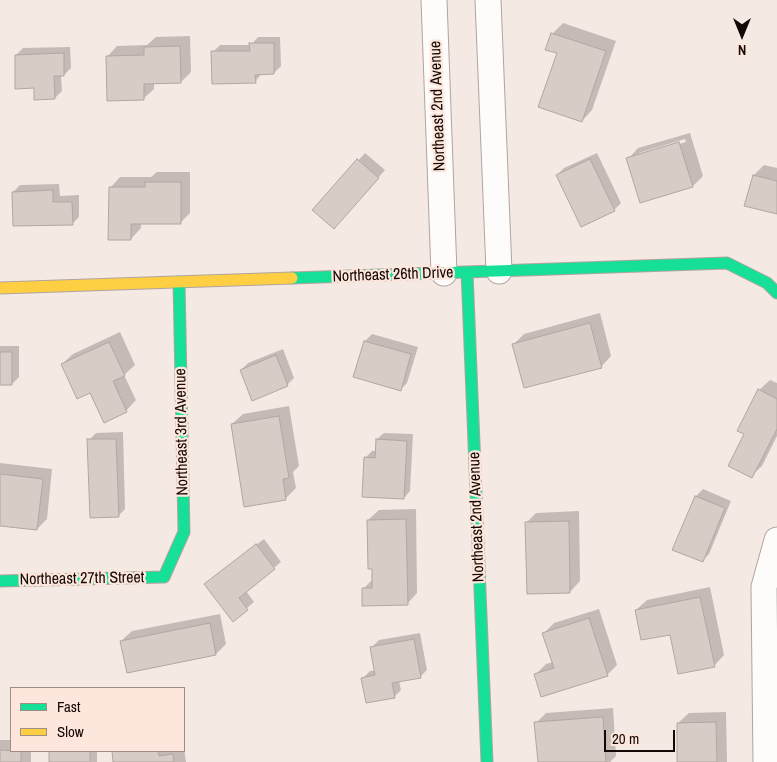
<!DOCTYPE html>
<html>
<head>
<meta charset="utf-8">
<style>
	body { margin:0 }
	#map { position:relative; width:777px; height:762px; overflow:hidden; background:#f5e9e4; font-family:"Archivo Narrow",sans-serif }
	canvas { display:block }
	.legend { position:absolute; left:10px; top:687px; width:175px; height:65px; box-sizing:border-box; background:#fde6dc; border:1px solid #a08d86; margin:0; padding:6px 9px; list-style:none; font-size:15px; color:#140804 }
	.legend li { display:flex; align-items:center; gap:10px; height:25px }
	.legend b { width:25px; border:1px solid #a08d86 }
	.north { position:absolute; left:717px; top:10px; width:50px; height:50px; -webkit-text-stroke:4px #fde6dc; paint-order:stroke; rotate:180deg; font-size:14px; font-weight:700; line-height:20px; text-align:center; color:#140804 }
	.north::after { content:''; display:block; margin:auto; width:18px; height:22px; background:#140804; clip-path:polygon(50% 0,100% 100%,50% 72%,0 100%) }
	.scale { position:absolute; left:604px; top:730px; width:71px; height:22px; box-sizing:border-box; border:2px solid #140804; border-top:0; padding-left:6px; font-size:15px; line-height:18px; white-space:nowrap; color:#140804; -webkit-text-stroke:4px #fde6dc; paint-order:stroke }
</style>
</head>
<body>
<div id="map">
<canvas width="777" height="762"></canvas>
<ul class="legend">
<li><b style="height:6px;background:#16e098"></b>Fast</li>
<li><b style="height:6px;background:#ffcf43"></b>Slow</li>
</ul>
<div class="north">N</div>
<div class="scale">20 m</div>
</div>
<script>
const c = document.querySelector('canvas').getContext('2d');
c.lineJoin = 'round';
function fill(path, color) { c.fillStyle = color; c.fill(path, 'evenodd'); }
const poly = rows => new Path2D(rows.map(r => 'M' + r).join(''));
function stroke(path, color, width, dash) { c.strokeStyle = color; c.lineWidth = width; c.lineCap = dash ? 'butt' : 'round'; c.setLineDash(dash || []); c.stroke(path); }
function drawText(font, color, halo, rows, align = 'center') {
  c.font = font + ' "Archivo Narrow",sans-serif'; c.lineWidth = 4.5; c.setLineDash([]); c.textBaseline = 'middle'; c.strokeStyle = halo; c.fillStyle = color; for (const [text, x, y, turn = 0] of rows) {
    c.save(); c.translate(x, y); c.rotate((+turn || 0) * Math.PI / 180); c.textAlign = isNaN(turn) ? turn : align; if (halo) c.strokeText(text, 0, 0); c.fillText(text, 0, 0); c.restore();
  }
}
fill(poly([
	[563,23,616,41,592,110,582,121,552,34],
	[190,36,191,72,181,82,154,83,154,89,143,99,107,57,117,46,147,45,156,37],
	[258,37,280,37,281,66,274,73,262,73,255,82,213,52,220,45,251,45],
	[70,47,71,68,64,75,61,75,62,91,55,98,36,87,16,55,23,48],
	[690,133,703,176,693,186,628,159,638,148],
	[685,139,686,142,639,156,639,153],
	[365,153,385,170,340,221,313,210],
	[597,153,621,203,614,210,557,175,564,168],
	[764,165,777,168,777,213,754,175],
	[157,172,190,172,190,213,180,223,141,223,141,228,131,239,110,188,120,177,151,177],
	[59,184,60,196,79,195,79,217,72,224,13,192,20,185],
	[600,313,611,356,601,367,514,344,524,334],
	[120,332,135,365,124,375,136,400,126,411,91,392,62,364,73,354],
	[372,334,418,347,407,383,400,390,355,376,365,341],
	[0,346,19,346,19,377,12,384,0,384],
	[283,349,294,378,287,385,241,370,248,363],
	[770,380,777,383,777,436,762,466,751,476,746,434,759,390],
	[289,406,299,466,293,472,296,488,285,499,232,424,243,414],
	[123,432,125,509,118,516,89,440,96,433],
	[384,433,413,434,410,491,404,498,365,458,372,451,376,451,377,439],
	[0,463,52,469,47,519,37,529,0,525],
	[703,489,731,501,709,554,702,561,696,496],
	[416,509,417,593,407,604,364,588,373,579,368,520,379,510],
	[579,511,580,581,570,592,526,523,536,513],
	[264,539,281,562,246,591,254,602,233,620,212,578],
	[710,587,724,655,714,666,671,633,636,610,647,600],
	[599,609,617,665,607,675,535,675,546,664,553,662,544,633,554,623],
	[220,614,226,644,216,654,121,641,132,631],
	[420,633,427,670,420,677,399,681,401,690,394,697,363,678,370,671,376,670,372,647,379,640],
	[613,708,616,756,610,762,539,762,536,723,546,713],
	[726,712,727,762,679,762,678,723,689,713],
	[0,740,11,740,11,751,31,751,31,762,0,762],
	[184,748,186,762,115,762,113,751,184,751],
	[50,751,97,751,97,762,50,762]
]), '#0003');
const building = poly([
	[551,33,606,51,582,122,538,107,557,53,545,50,551,33],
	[249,43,274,43,274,74,255,75,256,83,212,84,211,51,250,51,249,43],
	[180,46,181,83,144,84,144,100,107,101,106,56,144,55,144,47,180,46],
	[64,53,64,76,54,76,55,99,34,100,34,88,15,89,15,55,64,53],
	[679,142,693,187,640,203,626,158,679,142],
	[357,159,379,178,334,229,312,210,357,159],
	[590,159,615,211,581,227,556,175,590,159],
	[753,175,777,181,777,214,744,206,753,175],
	[145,182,181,182,181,224,131,224,131,240,108,240,109,187,145,187,145,182],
	[53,190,53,202,72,202,73,225,13,226,12,192,53,190],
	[590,323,602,368,524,388,512,344,590,323],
	[364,341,411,354,401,391,353,377,364,341],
	[109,342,125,376,113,381,127,412,104,423,90,393,77,399,61,364,109,342],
	[0,352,12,352,12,385,0,385,0,352],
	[276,355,288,386,252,401,240,370,276,355],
	[758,389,777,399,777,429,752,478,728,466,744,434,737,431,758,389],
	[279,416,289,478,283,479,286,500,244,507,231,424,279,416],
	[87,439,116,439,119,517,90,518,87,439],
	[376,439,407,441,404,499,362,497,364,457,375,458,376,439],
	[0,474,43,479,37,530,0,526,0,474],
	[695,496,725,508,703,562,672,550,695,496],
	[406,519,408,605,362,606,362,588,372,588,372,569,368,569,367,520,406,519],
	[569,521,570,593,527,594,525,522,569,521],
	[256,544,275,569,239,598,248,610,233,622,204,584,256,544],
	[700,597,715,667,678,674,670,635,641,640,635,610,700,597],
	[589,618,608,676,541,697,534,674,554,668,542,633,589,618],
	[210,623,216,655,127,673,120,641,210,623],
	[414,639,421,678,392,683,395,698,366,703,361,678,375,675,370,647,414,639],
	[603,717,606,762,538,762,534,722,603,717],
	[716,722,717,762,677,762,677,723,716,722],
	[0,750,21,751,21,762,0,762,0,750],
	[49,751,90,751,90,762,49,762,49,751],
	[112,751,158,751,159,756,173,754,174,762,113,762,112,751]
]);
fill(building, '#d8ccc7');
stroke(building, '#b2a6a1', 1);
const street = poly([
	[434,0,444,273],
	[488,0,499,271],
	[766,762,764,587,777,540]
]);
const fast = poly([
	[467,272,487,762],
	[292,278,727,263,767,283,777,293],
	[0,581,164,577,184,532,179,282]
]);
const slow = poly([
	[0,288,292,278]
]);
stroke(street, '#b0a49f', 27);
stroke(fast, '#b0a49f', 13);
stroke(slow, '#b0a49f', 13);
stroke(street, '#fefcfb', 25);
stroke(fast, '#16e098', 11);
stroke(slow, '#ffcf43', 11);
drawText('16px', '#140804', '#fde6dc', [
	["Northeast 2nd Avenue",438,106,-92],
	["Northeast 26th Drive",393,275,-2],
	["Northeast 3rd Avenue",182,432,-91],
	["Northeast 2nd Avenue",477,517,-92],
	["Northeast 27th Street",82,579,-1]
]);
</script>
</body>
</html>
